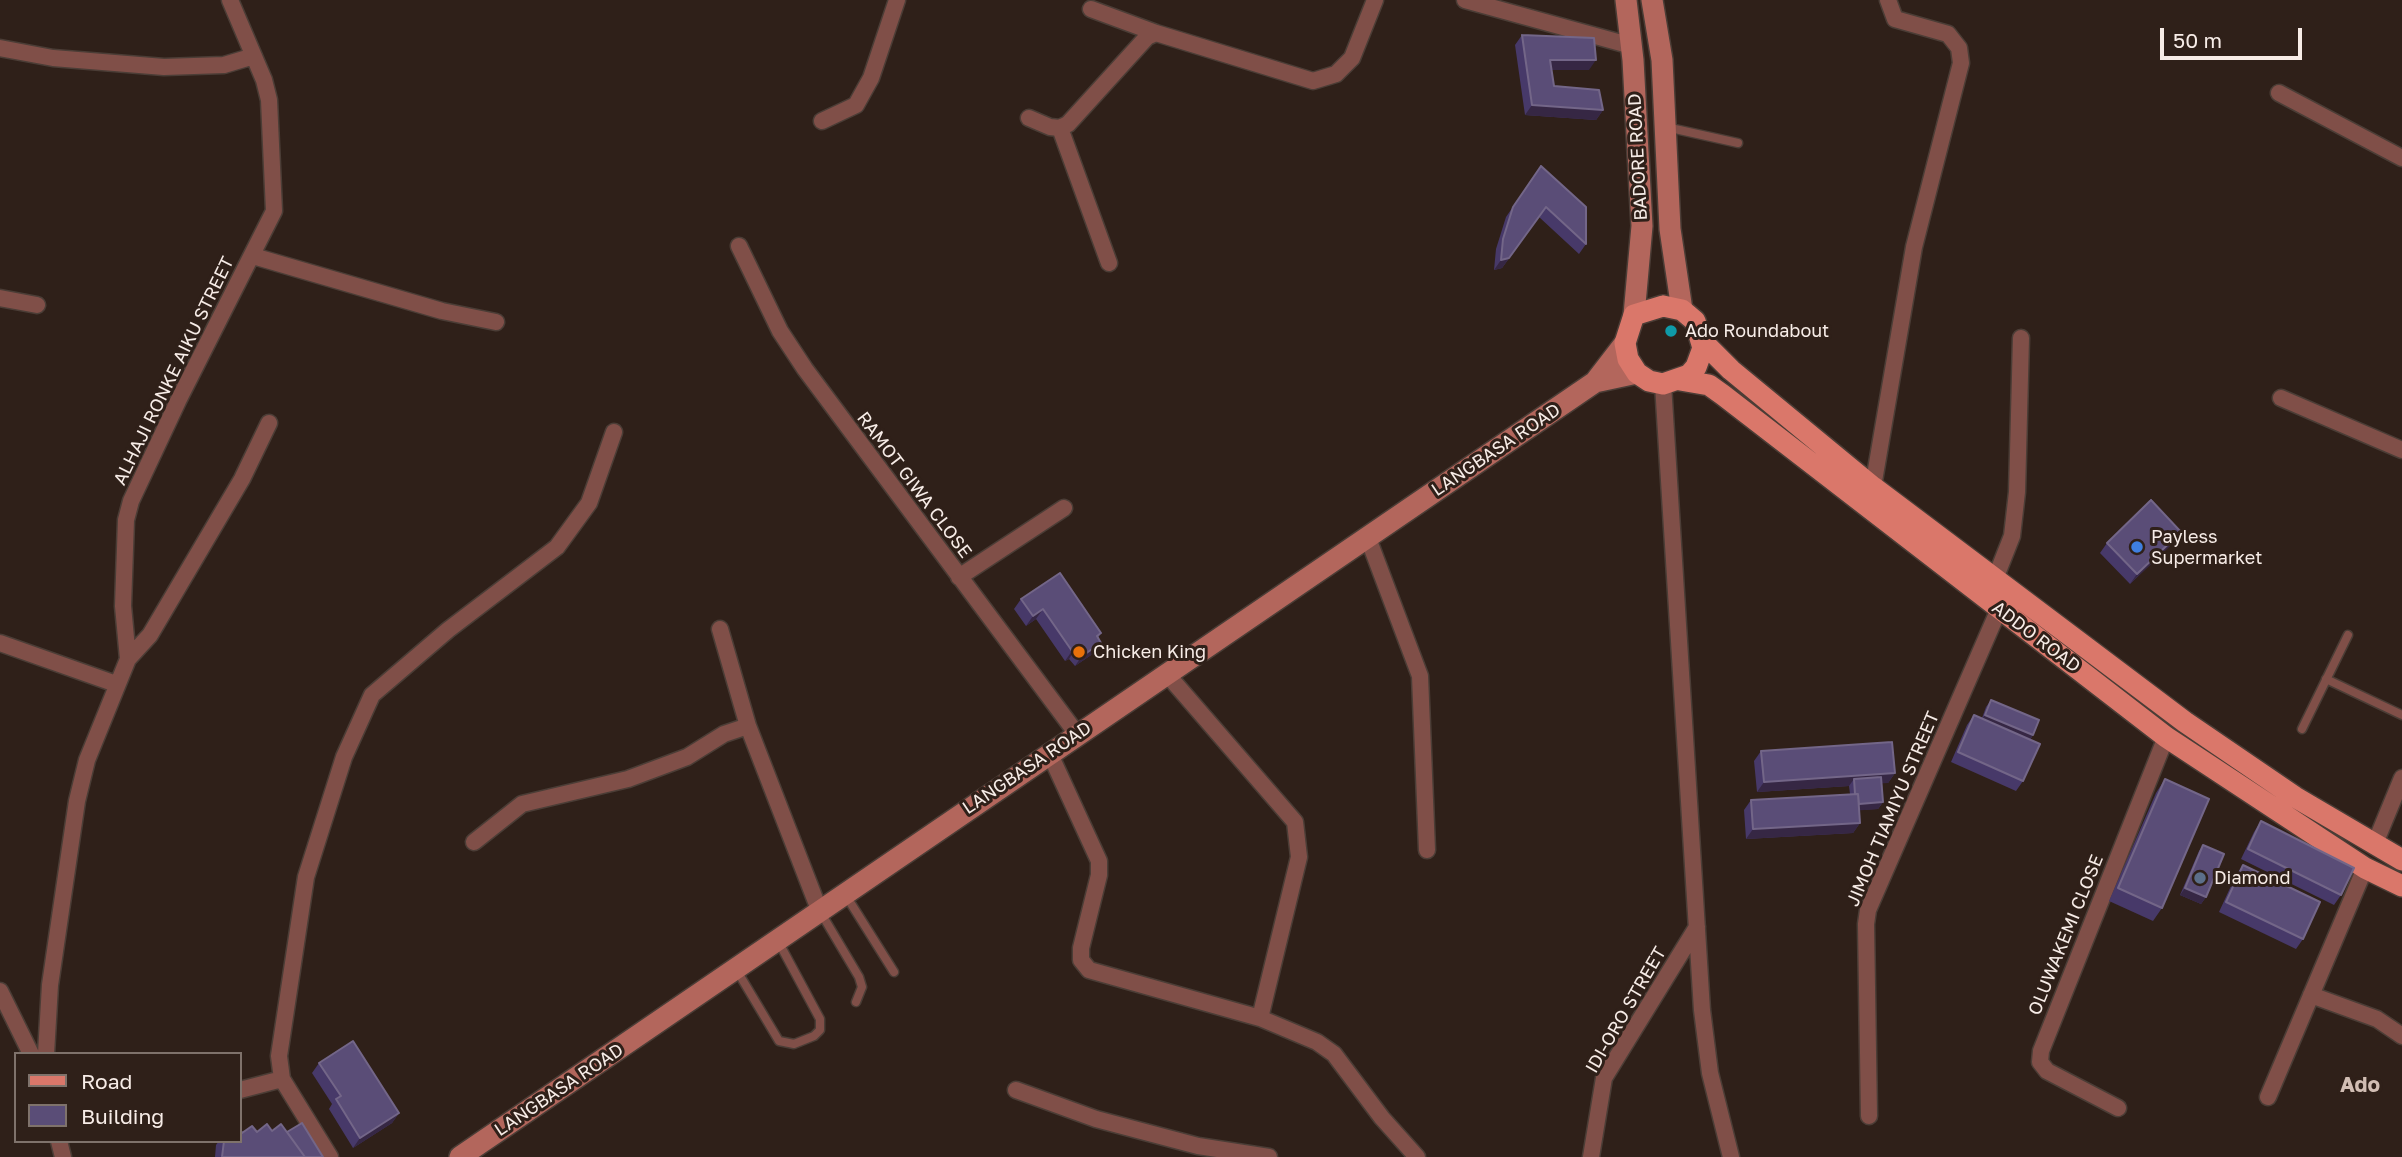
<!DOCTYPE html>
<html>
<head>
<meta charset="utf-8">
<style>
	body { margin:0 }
	#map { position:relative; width:2402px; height:1157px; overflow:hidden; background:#2f2019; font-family:"Golos Text",sans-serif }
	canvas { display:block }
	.legend { position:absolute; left:14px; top:1052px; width:228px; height:91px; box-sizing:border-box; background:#2f2019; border:2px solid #7f726b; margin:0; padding:9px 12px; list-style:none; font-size:21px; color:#f7ece7 }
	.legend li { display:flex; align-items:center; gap:14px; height:35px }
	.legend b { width:35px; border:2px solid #7f726b }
	.scale { position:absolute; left:2160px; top:28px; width:142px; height:32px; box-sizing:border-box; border:4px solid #f7ece7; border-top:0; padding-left:9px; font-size:21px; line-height:24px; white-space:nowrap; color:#f7ece7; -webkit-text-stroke:5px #2f2019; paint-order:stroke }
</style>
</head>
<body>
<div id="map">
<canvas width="2402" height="1157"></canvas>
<ul class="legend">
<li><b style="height:9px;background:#da776a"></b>Road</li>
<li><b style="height:19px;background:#5a4d77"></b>Building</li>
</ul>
<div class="scale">50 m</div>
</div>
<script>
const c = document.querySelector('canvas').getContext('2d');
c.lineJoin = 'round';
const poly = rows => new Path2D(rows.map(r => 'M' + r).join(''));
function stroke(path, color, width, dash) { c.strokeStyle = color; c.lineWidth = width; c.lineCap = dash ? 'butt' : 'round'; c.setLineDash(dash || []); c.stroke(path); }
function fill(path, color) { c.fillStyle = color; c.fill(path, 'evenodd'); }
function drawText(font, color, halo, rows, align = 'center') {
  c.font = font + ' "Golos Text",sans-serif'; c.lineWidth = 6; c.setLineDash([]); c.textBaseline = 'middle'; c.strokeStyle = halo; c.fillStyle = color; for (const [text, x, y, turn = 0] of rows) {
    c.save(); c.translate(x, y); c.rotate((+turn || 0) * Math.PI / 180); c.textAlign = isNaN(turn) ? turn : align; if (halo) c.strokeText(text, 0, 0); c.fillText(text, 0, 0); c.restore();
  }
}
const lane = poly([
	[1666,127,1738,143],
	[2326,679,2402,715],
	[2302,729,2348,635],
	[845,894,894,972],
	[821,913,859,977,862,987,856,1002],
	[736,969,779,1041,794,1044,814,1036,820,1030,820,1019,778,941]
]);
const street = poly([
	[1465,0,1632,46],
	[1091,9,1156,33,1313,81,1336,74,1352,58,1375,0],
	[0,48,53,58,164,67,224,65,254,56],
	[2279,93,2402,158],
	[1029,118,1050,127,1060,128,1068,124,1147,37,1156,33],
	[822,121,856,105,871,78,897,0],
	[1060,128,1109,263],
	[739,246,780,331,805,369,1077,734],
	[253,256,442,311,496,322],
	[0,298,37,305],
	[1663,384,1702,1010,1710,1073,1731,1157],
	[2281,398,2402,450],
	[1873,487,1914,247,1961,63,1959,48,1948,34,1895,19,1888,0],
	[1368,538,1420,676,1427,850],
	[959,577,1064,508],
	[1995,579,2012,536,2017,492,2021,338],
	[720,629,748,726,820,912],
	[0,643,116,684],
	[128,659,150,635,242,479,269,423],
	[1166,673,1295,822,1299,857,1260,1018],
	[1049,752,1099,861,1099,875,1081,948,1081,960,1089,970,1260,1018,1317,1042,1334,1054,1382,1118,1417,1157],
	[474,842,522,804,628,779,687,757,724,734,748,726],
	[2374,846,2402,778],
	[0,991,31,1054],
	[2311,995,2377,1019,2402,1036],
	[46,1054,50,985,77,801,87,760,128,659,123,606,126,520,131,501,178,401,274,211,269,100,264,80,230,0],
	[282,1079,330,1157],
	[240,1090,282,1079,279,1056,306,877,344,757,372,695,448,630,557,547,589,503,614,432],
	[1016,1090,1096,1119,1198,1146,1269,1157],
	[2268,1097,2365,868],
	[2118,1108,2047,1071,2040,1062,2041,1051,2166,737],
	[1869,1116,1866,924,1868,910,1999,609],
	[59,1141,63,1157],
	[1591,1157,1604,1078,1697,927]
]);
const secondary = poly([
	[1626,0,1633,60,1642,226,1634,315],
	[1652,0,1662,60,1670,229,1682,310],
	[1595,382,1637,373],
	[460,1157,1595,382,1625,343]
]);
const primary = poly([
	[1663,306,1682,310,1695,321,1703,348,1696,367,1689,375,1663,384,1649,381,1637,373,1628,359,1625,343,1634,315,1663,306],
	[1701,340,1731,370,1873,487,2185,722,2295,797,2402,860],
	[1680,380,1709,385,1723,395,2166,737,2365,868,2402,886]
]);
stroke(lane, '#4b3d36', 11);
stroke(street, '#4b3d36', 19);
stroke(secondary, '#4b3d36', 24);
stroke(primary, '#4b3d36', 24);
stroke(lane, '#804f48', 8);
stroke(street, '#804f48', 16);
stroke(secondary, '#b3665c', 21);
stroke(primary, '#da776a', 21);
fill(poly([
	[1522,35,1589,70,1551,70,1554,86,1603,110,1596,120,1525,115,1515,45],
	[1541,166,1586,244,1579,254,1539,217,1502,268,1494,270,1496,249,1506,217],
	[2174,542,2130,584,2100,553,2107,543],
	[1021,599,1101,633,1098,638,1094,653,1075,666,1069,659,1065,661,1036,619,1026,626,1014,609],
	[1991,700,2033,735,2030,740,2023,781,2016,791,1951,762,1967,725,1974,715,1982,718,1986,707],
	[1761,751,1895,773,1888,783,1882,783,1883,802,1878,809,1859,810,1860,823,1853,833,1746,839,1744,810,1751,800,1850,794,1849,786,1757,792,1754,761],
	[2165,779,2162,908,2153,921,2109,901,2156,793],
	[2261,821,2341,895,2334,905,2241,859,2254,832],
	[2203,845,2206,897,2201,904,2180,895,2199,851],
	[2243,865,2303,939,2296,949,2219,912,2236,875],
	[319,1063,399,1113,392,1123,353,1148,329,1109,332,1104,312,1073],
	[272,1131,287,1132,323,1157,215,1157,216,1145,219,1141,240,1141,242,1133]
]), '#473969');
fill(poly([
	[1550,60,1596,60,1589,70,1543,70],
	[1532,105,1603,110,1596,120,1525,115],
	[1546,207,1502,268,1494,270,1501,260],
	[2181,532,2174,542,2130,584,2137,574],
	[1043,609,1036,619,1026,626,1033,616],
	[1101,643,1094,653,1075,666,1082,656],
	[1076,648,1069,659,1065,661,1072,651],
	[1985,715,2033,735,2029,741,1980,722],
	[1895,773,1888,783,1854,785,1854,779,1849,786,1757,792,1764,782],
	[1883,802,1878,809,1851,811,1856,804],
	[1860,823,1853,833,1746,839,1753,829],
	[2185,888,2206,897,2201,904,2180,895],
	[399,1113,392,1123,353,1148,360,1138]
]), '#362744');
const building = poly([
	[1522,35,1594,38,1596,60,1550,60,1554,86,1599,90,1603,110,1532,105,1522,35],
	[1541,166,1586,207,1586,244,1546,207,1509,258,1501,260,1503,239,1513,207,1541,166],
	[2151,500,2181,532,2137,574,2107,543,2151,500],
	[1060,573,1101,633,1097,636,1101,643,1082,656,1076,648,1072,651,1043,609,1033,616,1021,599,1060,573],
	[1991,700,2039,720,2033,735,1985,715,1991,700],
	[1974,715,2040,744,2023,781,1958,752,1974,715],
	[1892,742,1895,773,1764,782,1761,751,1892,742],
	[1881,777,1883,802,1859,804,1858,794,1855,794,1854,779,1881,777],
	[2165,779,2209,799,2162,908,2118,888,2165,779],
	[1858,794,1860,823,1753,829,1751,800,1858,794],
	[2261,821,2354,868,2341,895,2248,849,2261,821],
	[2203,845,2224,854,2206,897,2185,888,2203,845],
	[2243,865,2320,902,2303,939,2226,902,2243,865],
	[353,1041,399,1113,360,1138,336,1099,341,1096,319,1063,353,1041],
	[302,1123,323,1157,305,1157,287,1132,302,1123],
	[267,1124,272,1131,281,1124,305,1157,222,1157,224,1141,240,1141,240,1129,242,1133,252,1126,257,1132,267,1124]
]);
fill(building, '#5a4d77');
stroke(building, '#736688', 2);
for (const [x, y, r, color] of [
	[1671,331,7,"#0f9aa8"],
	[2137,547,7,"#3f7fe0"],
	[1079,652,7,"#e8710a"],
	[2200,878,7,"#5c6f8a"]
]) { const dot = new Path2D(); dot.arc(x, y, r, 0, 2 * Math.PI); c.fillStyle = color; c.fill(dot); stroke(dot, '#2f2019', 2.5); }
drawText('18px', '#f7ece7', '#2f2019', [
	["BADORE ROAD",1638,157,-93],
	["ALHAJI RONKE AIKU STREET",174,371,-64],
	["LANGBASA ROAD",1496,450,-34],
	["RAMOT GIWA CLOSE",914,485,53],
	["ADDO ROAD",2036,637,37],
	["LANGBASA ROAD",1027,768,-34],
	["JIMOH TIAMIYU STREET",1893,809,-67],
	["OLUWAKEMI CLOSE",2066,935,-68],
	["IDI-ORO STREET",1626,1010,-60],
	["LANGBASA ROAD",559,1090,-34]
]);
drawText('18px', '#f7ece7', '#2f2019', [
	["Ado Roundabout",1685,331],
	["Payless",2151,537],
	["Supermarket",2151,558],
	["Chicken King",1093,652],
	["Diamond",2214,878]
], 'left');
drawText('bold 21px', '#d1bdb3', '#2f2019', [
	["Ado",2360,1085]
]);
</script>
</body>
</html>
